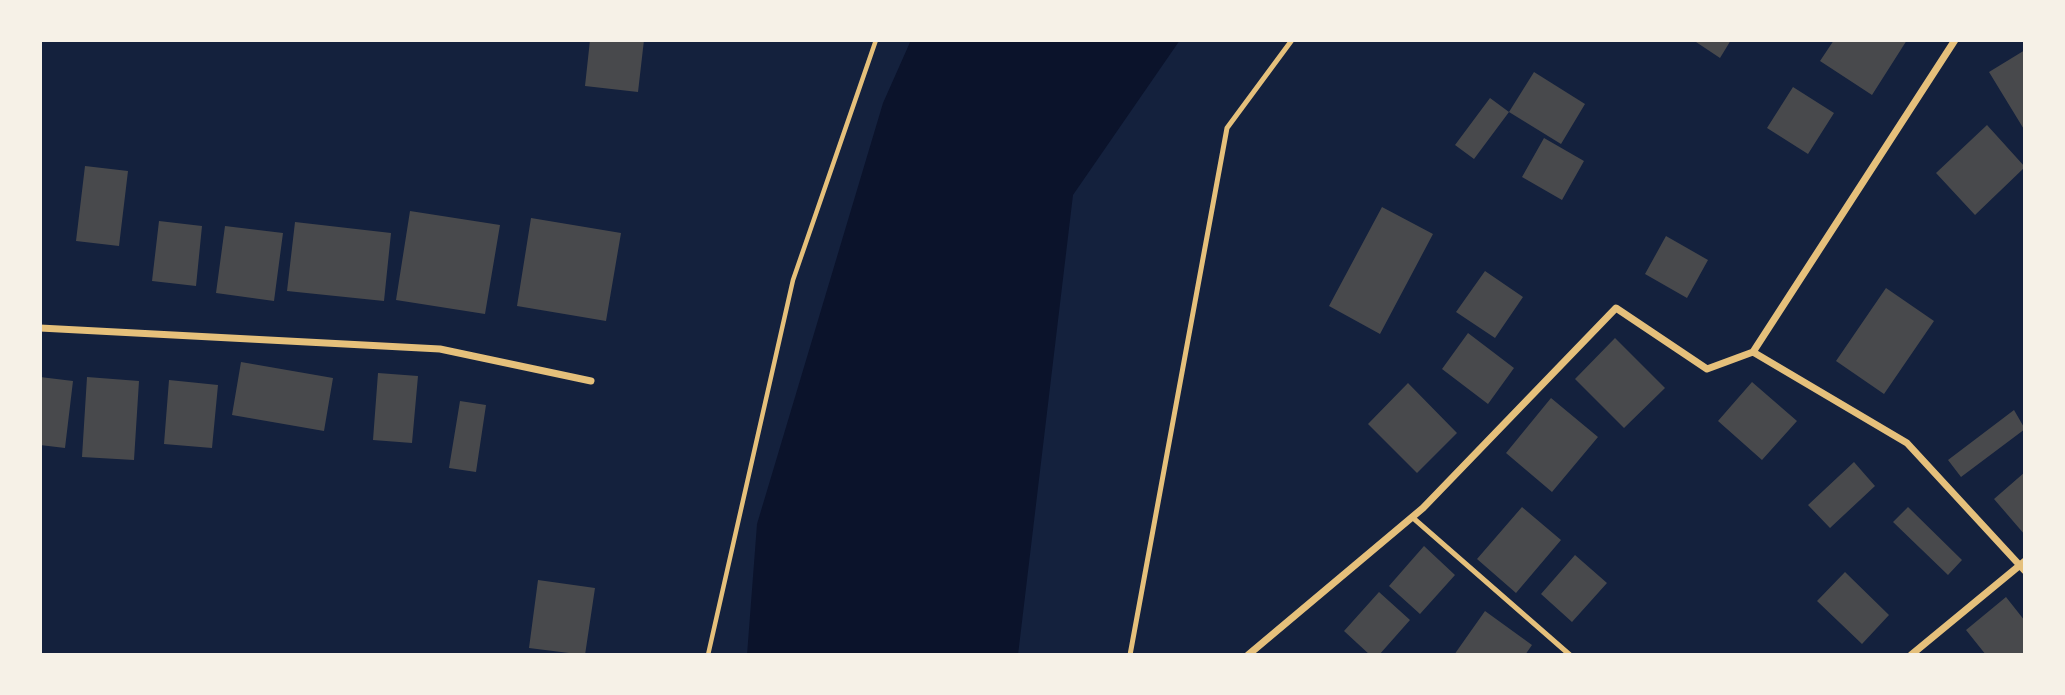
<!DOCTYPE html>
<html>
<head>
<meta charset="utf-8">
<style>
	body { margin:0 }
	#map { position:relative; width:2065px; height:695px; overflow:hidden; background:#14213d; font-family:"Work Sans",sans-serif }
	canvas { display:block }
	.frame { position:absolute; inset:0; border:42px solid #f6f1e7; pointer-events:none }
</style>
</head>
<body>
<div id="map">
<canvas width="2065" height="695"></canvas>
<div class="frame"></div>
</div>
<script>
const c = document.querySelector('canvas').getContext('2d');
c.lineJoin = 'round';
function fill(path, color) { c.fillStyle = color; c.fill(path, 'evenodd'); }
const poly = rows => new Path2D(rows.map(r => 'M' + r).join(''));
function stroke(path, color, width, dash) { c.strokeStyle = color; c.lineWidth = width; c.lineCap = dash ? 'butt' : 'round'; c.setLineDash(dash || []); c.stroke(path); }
fill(poly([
	[911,40,1180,40,1073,195,1018,655,747,655,757,524,883,103]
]), '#0b132b');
fill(poly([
	[590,40,644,40,638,92,585,86],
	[1693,40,1731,40,1720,58],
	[1834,40,1907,40,1872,95,1820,61],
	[2025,50,2025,131,1989,72],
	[1534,72,1585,104,1561,144,1509,112],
	[1793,87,1834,113,1808,154,1767,128],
	[1490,98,1509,112,1474,159,1455,145],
	[1987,125,2025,167,1975,215,1936,173],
	[1544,138,1584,161,1562,200,1522,177],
	[85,166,128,171,119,246,76,241],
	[1382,207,1433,234,1380,334,1329,306],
	[410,211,500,225,485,314,396,300],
	[531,218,621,233,606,321,517,306],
	[159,221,202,226,196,286,152,281],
	[295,222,391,233,384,301,287,291],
	[225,226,283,233,274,301,216,293],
	[1666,236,1708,260,1687,298,1645,274],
	[1485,271,1523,297,1495,338,1456,312],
	[1886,288,1934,321,1884,394,1836,361],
	[1468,333,1514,368,1488,404,1442,369],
	[1615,338,1665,388,1624,428,1575,379],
	[241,362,333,378,324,431,232,415],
	[378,373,418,376,412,443,373,440],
	[40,377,73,381,65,448,40,445],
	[87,377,139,381,134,460,82,457],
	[169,380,218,385,212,448,164,444],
	[1752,382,1797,421,1762,460,1718,421],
	[1408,383,1457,433,1417,473,1368,424],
	[1551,398,1598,437,1552,492,1506,453],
	[460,401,486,405,476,472,449,468],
	[2014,410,2025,429,1961,477,1948,460],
	[1854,462,1875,486,1830,528,1808,505],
	[2025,472,2025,535,1994,499],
	[1522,507,1561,540,1516,593,1477,559],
	[1908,507,1962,560,1948,575,1893,522],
	[1424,546,1455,575,1420,614,1389,586],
	[1575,555,1607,583,1572,622,1541,594],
	[1845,572,1889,615,1862,644,1817,601],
	[538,580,595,588,585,655,529,648],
	[1379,592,1410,620,1379,655,1370,655,1344,631],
	[2006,597,2025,621,2025,655,1986,655,1966,630],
	[1485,611,1532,645,1525,655,1454,655]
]), '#48494c');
stroke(poly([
	[708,655,793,280,876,40]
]), '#e5c07b', 4.5);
stroke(poly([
	[1412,517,1570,655],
	[1130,655,1227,128,1292,40]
]), '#e5c07b', 5);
stroke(poly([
	[40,328,440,349,591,381],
	[1753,352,1907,443,2025,571],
	[1248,655,1423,508,1616,308,1707,369,1753,352,1955,40],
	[1911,655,2025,561]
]), '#e5c07b', 7);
</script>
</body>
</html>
